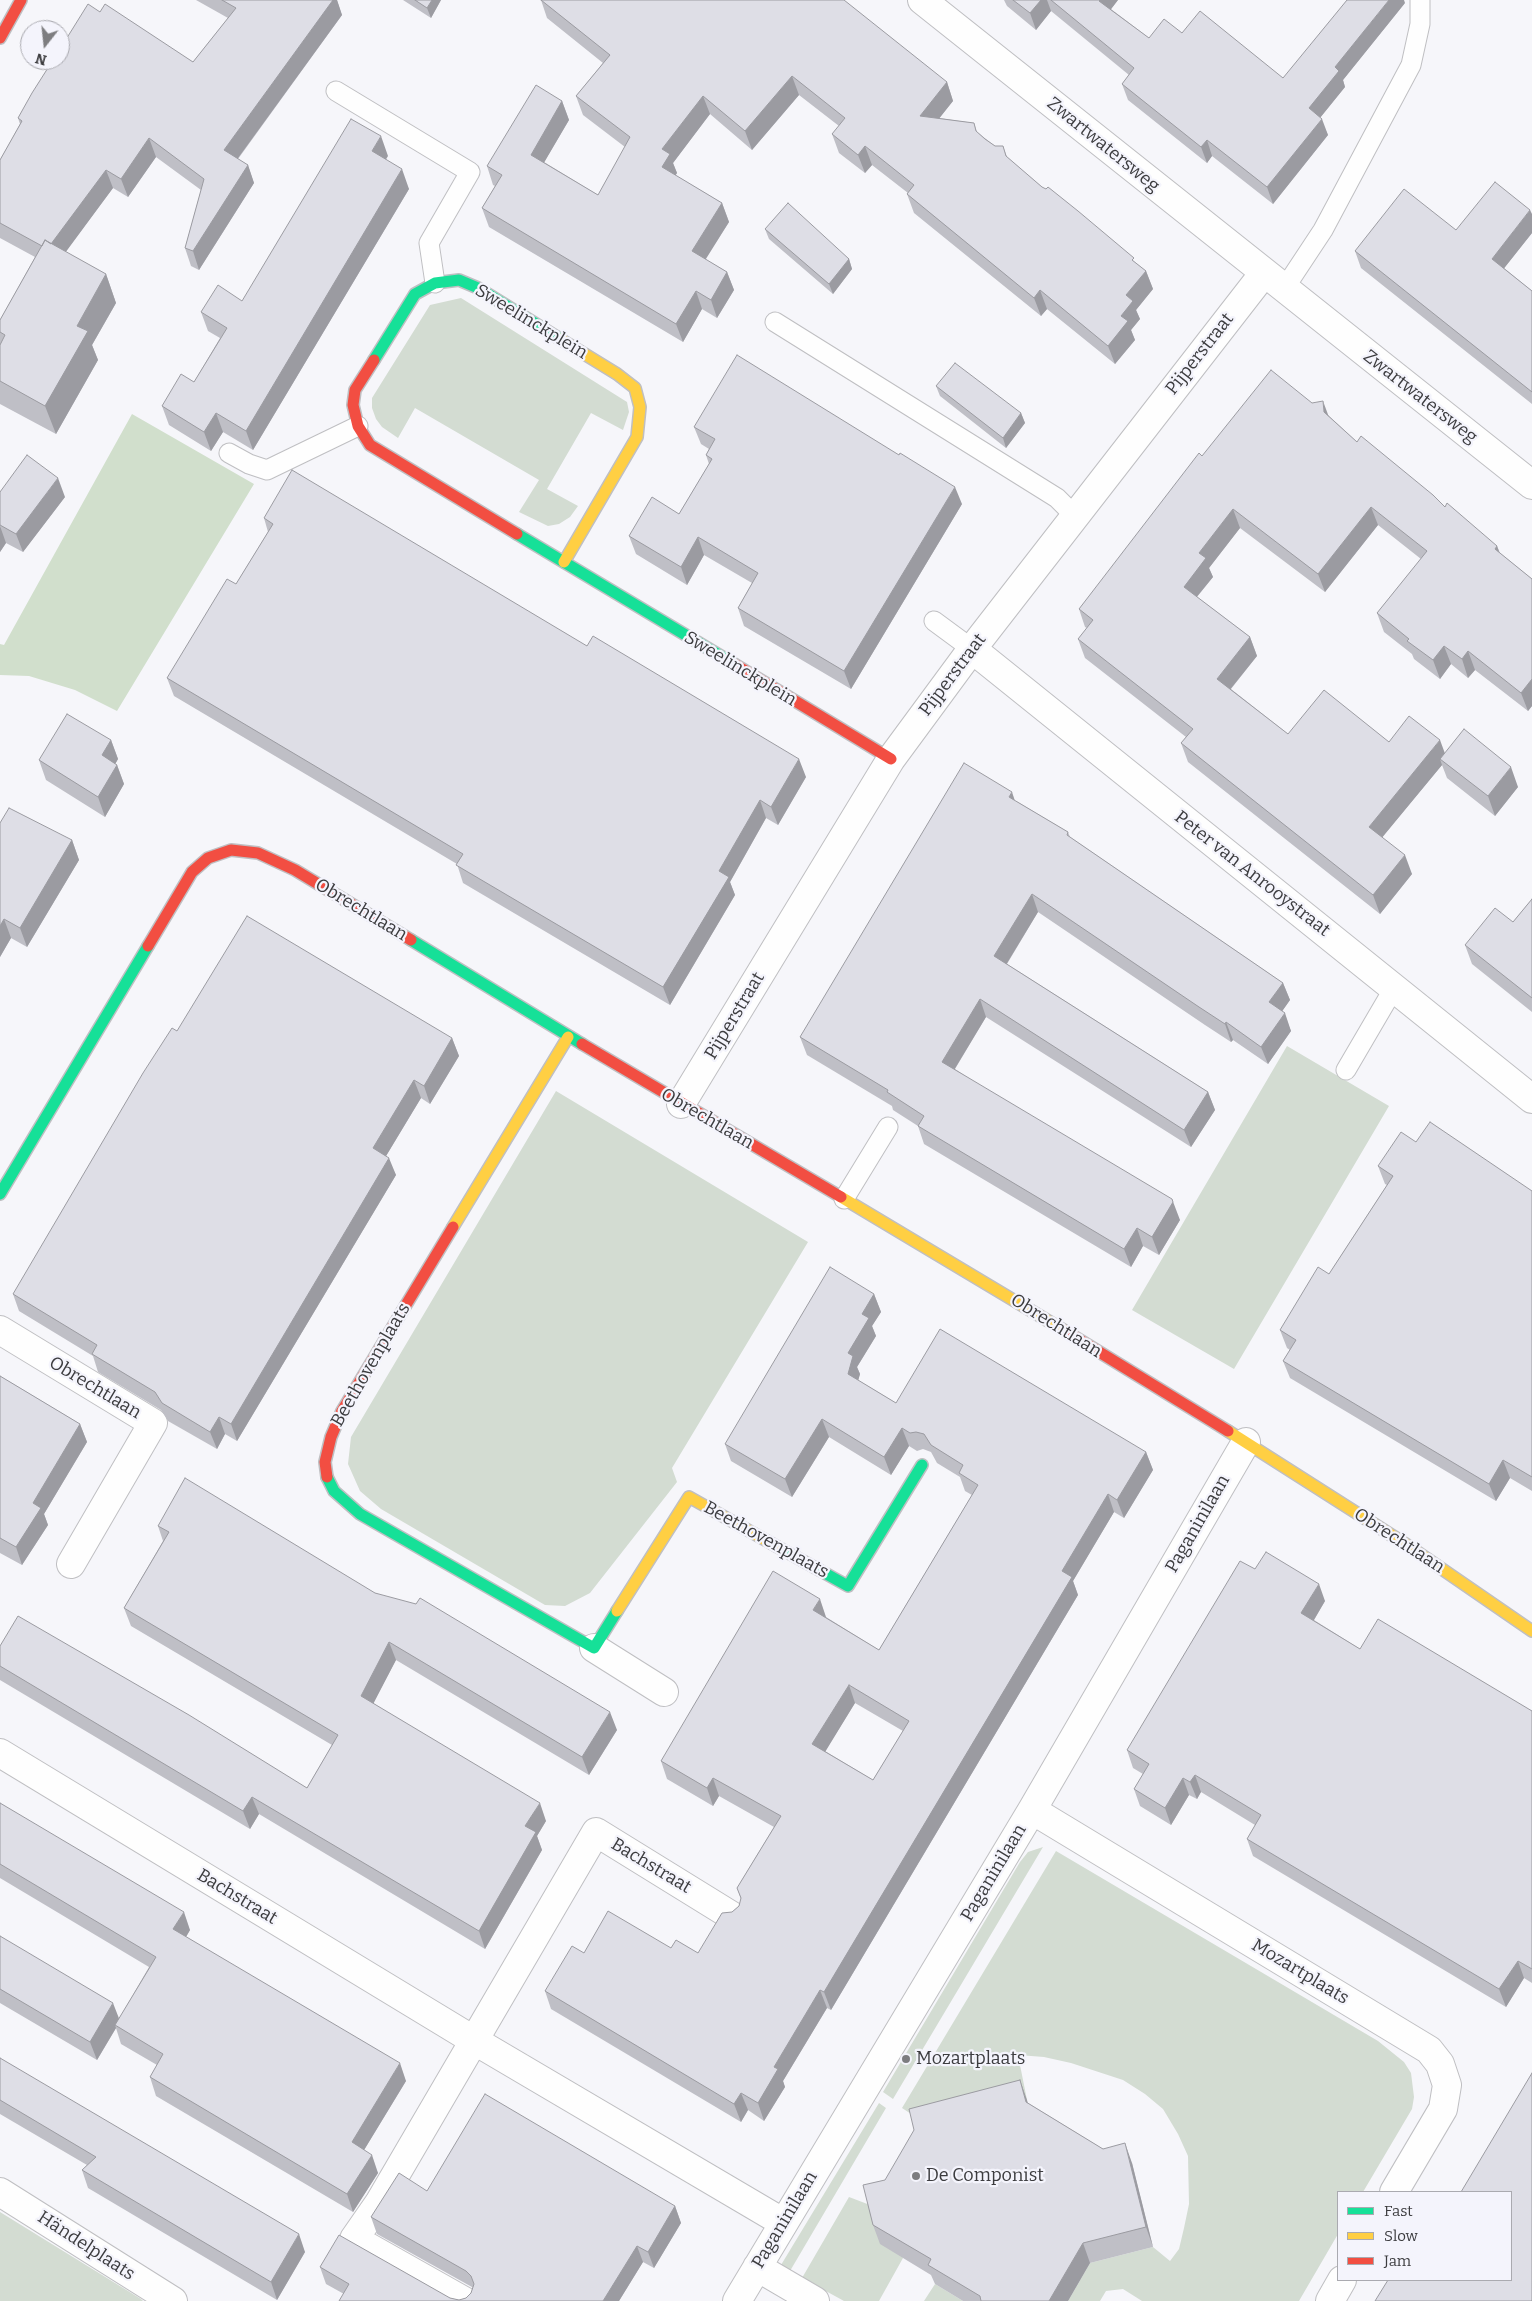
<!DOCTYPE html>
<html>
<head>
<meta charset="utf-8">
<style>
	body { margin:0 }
	#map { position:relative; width:1532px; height:2301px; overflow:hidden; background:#f6f6fa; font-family:Bitter,serif }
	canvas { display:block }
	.legend { position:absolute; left:1337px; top:2191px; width:175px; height:90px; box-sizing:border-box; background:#f4f4fc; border:1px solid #aaaab0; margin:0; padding:6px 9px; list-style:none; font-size:15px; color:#3c3c3f }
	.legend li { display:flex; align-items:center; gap:10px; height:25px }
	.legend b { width:25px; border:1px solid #aaaab0 }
	.north { position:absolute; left:20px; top:20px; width:50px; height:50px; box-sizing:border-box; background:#f4f4fc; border:1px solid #aaaab0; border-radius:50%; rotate:196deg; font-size:14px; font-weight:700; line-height:20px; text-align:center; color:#3c3c3f }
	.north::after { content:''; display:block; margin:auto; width:18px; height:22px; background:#7d7d80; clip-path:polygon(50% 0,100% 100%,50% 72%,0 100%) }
</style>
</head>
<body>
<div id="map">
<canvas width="1532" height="2301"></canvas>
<ul class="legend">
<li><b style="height:6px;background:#16e098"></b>Fast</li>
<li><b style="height:6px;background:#ffcf43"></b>Slow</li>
<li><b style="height:6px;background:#f24e42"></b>Jam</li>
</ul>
<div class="north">N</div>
</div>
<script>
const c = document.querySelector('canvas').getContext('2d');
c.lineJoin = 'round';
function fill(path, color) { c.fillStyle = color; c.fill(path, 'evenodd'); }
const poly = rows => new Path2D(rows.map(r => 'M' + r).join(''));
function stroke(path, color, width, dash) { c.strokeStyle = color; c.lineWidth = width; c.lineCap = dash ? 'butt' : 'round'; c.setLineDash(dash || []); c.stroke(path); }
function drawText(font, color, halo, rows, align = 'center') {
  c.font = font + ' Bitter,serif'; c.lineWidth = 4.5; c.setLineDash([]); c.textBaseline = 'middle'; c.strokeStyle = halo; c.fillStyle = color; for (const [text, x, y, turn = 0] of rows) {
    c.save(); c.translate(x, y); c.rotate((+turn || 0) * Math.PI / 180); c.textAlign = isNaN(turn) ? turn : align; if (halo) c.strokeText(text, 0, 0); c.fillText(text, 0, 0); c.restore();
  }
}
fill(poly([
	[461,298,627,402,629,412,623,430,591,413,547,489,578,506,570,517,559,524,548,526,519,512,539,480,415,408,398,438,382,427,376,419,372,408,372,398,430,305],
	[1287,1046,1389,1106,1234,1369,1132,1310],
	[556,1091,808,1242,672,1468,677,1482,590,1593,565,1606,545,1605,381,1509,360,1491,348,1464,351,1437],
	[1043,1847,893,2099,883,2092,1020,1862,1028,1852],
	[1056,1851,1378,2041,1404,2062,1411,2073,1414,2097,1412,2109,1363,2192,1338,2192,1338,2234,1299,2301,1142,2301,1123,2289,1106,2291,1100,2301,1068,2301,1090,2263,1153,2247,1170,2261,1179,2249,1184,2228,1189,2204,1188,2156,1178,2134,1163,2109,1145,2094,1123,2080,1071,2063,1044,2057,1018,2055,1027,2100,928,2125,902,2108],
	[879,2103,886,2108,790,2271,781,2265],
	[849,2197,870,2205,903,2258,879,2301,844,2301,802,2278],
	[0,2212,141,2299,143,2301,0,2301],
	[935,2284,963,2301,924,2301]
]), '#d3dcd2');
fill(poly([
	[132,414,254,484,117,711,75,690,29,676,0,675,0,644,4,645]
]), '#d1dfcc');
const lane = poly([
	[336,91,470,172,429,243,435,283],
	[1284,289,1323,230,1411,65,1420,24,1420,0],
	[775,322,1057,498,1075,516],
	[229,453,249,464,267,470,358,426],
	[934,621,972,649],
	[1346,1070,1394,988],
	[844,1199,888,1127]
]);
const street = poly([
	[922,0,1532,485],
	[972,649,1532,1099],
	[681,1104,891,759,972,649,1264,273],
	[0,1330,153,1423,71,1564],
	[594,1648,664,1692],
	[0,1753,475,2041,784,2223],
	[1032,1810,1429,2050,1440,2064,1447,2085,1443,2109,1394,2192],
	[0,2192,173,2301],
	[757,2267,815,2301],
	[464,2301,354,2239,379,2203,596,1832,732,1916],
	[737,2301,1032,1810,1246,1442],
	[1330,2301,1342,2280]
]);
const fast = poly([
	[374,360,415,294,435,283,459,280,478,288,560,339],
	[517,534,734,664],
	[411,940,582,1044],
	[0,1194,148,946],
	[327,1477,334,1491,360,1514,594,1648,617,1611],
	[776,1546,848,1586,922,1465]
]);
const slow = poly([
	[560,339,617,374,635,388,640,407,637,437,564,562],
	[841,1197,1065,1331],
	[453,1227,568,1037],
	[1228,1431,1410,1547,1532,1631],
	[617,1611,689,1497,776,1546]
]);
const jam = poly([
	[0,38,21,0],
	[374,360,355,390,353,405,358,426,370,445,517,534],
	[734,664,891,759],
	[148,946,192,872,208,858,231,850,258,853,295,870,411,940],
	[582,1044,841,1197],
	[1065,1331,1228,1431],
	[327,1477,325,1462,331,1437,342,1411,453,1227]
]);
stroke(lane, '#bfbfc2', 21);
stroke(street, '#bfbfc2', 30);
stroke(fast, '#bfbfc2', 14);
stroke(slow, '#bfbfc2', 14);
stroke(jam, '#bfbfc2', 14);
stroke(lane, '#fefefe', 19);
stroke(street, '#fefefe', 28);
stroke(fast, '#16e098', 11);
stroke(slow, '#ffcf43', 11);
stroke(jam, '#f24e42', 11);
fill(poly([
	[196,0,337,0,342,15,238,159,248,165,254,183,199,270,191,266,185,248,201,190,156,157,128,197,113,188,65,252,106,274,116,303,92,345,98,360,56,434,0,404,0,320,35,257,0,238,0,160,20,124,18,118,100,12,193,62,228,18],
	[403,0,441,0,431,18],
	[541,0,947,82,953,101,939,118,974,123,977,132,995,146,1003,146,1007,157,1042,187,1146,271,1153,289,1136,310,1140,319,1131,330,1135,340,1115,364,1047,309,1041,316,914,213,907,194,908,193,872,165,865,173,839,153,832,134,839,126,799,95,752,150,710,114,673,163,677,173,675,175,722,203,729,222,705,259,727,272,734,290,717,318,702,309,683,342,489,227,482,208,495,186,493,185,487,166,562,101,569,120,544,162,598,195,625,147,583,115,576,96,603,63,547,18],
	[1004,0,1118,0,1111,9,1149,38,1182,33,1283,78,1405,3,1343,80,1345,87,1320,118,1328,135,1273,204,1212,156,1207,163,1128,100,1122,84,1129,75,1051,11,1036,30,1007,6],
	[388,156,386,159,409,189,253,450,223,432,211,451,169,425,162,406,194,382,220,338,208,331,201,312,242,301],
	[765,229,849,259,852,269,833,294,769,239],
	[1456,230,1532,233,1504,268,1532,291,1532,404,1361,268,1355,251],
	[936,386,1021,413,1025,423,1006,448,940,396],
	[1328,415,1357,442,1497,546,1500,553,1532,579,1532,706,1528,711,1475,670,1468,678,1451,664,1440,679,1414,659,1412,654,1384,632,1377,613,1421,559,1378,525,1325,592,1240,528,1209,568,1213,577,1197,597,1250,637,1257,656,1231,689,1288,734,1389,742,1445,753,1518,787,1495,816,1447,778,1442,765,1382,837,1412,874,1380,914,1188,762,1181,743,1186,737,1085,658,1078,639,1087,628,1085,627,1079,609,1202,456],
	[694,427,962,504,851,689,744,626,738,608,752,583,704,555,687,585,636,554,629,536,679,514,709,464,706,455,709,449,701,444],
	[0,492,65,497,23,552,6,543,0,552],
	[264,518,806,777,778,825,766,818,730,882,735,895,670,1005,463,883,457,864,174,696,167,678,236,584,268,532],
	[111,740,118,759,115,764,117,765,124,784,105,817,46,780,39,760],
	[1016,801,1068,832,1070,837,1283,983,1290,1000,1282,1011,1291,1031,1268,1064,1233,1040,1231,1042,1205,1025,1038,912,1007,964,1208,1092,1215,1110,1191,1147,986,1017,955,1069,1180,1220,1159,1255,1143,1246,1131,1267,924,1144,918,1126,893,1110,892,1106,807,1055,800,1037],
	[0,823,72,840,79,860,27,947,11,938,0,957],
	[1532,899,1532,1012,1472,964,1465,945,1513,922],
	[452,1038,459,1056,430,1104,421,1098,386,1156,396,1175,237,1441,225,1434,217,1449,168,1421,161,1410,98,1372,93,1356,19,1311,13,1294],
	[1416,1142,1532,1191,1532,1491,1510,1478,1496,1501,1290,1378,1283,1361,1290,1350,1287,1348,1280,1330,1329,1274,1387,1185,1385,1184,1378,1166],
	[874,1294,881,1312,872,1326,876,1336,857,1367,860,1374,858,1380,896,1403,1146,1452,1153,1470,1124,1518,1114,1512,1073,1581,1078,1595,831,2010,827,2008,783,2081,785,2087,764,2121,748,2110,741,2122,551,2009,545,1991,584,1953,671,1948,698,1953,732,1912,739,1906,741,1899,737,1888,774,1827,719,1796,713,1806,667,1779,661,1761,826,1617,879,1650,972,1495,965,1491,960,1477,937,1463,931,1452,923,1449,917,1451,909,1446,891,1475,829,1437,792,1497,731,1461,725,1444],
	[855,1703,903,1731,873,1780,825,1751],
	[0,1376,80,1424,87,1442,44,1514,48,1525,22,1565,0,1553],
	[158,1526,375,1593,617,1730,589,1775,396,1660,373,1703,546,1821,537,1836,542,1850,485,1949,259,1814,250,1829,0,1680,0,1646,307,1788,332,1745,131,1626,124,1608,163,1541],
	[1255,1569,1325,1601,1314,1620,1360,1649,1532,1711,1532,1983,1524,1978,1506,2007,1253,1856,1247,1839,1255,1825,1201,1792,1197,1799,1189,1795,1171,1825,1140,1806,1134,1789,1143,1774,1133,1768,1127,1750],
	[0,1803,190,1930,186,1937,406,2081,364,2150,378,2173,353,2212,156,2096,150,2077,157,2065,121,2044,116,2028,97,2060,0,2003,0,1936,119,2019,149,1967,0,1878],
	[0,2058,305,2252,277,2300,88,2188,82,2170,87,2165,0,2114],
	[1028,2103,1103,2149,1132,2163,1153,2247,1090,2263,1068,2301,963,2301,935,2284,931,2275,880,2244,873,2225,885,2180],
	[427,2191,675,2206,681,2223,654,2268,643,2262,619,2301,339,2301,344,2294,326,2284,320,2267,459,2300,466,2298,471,2293,473,2288,472,2287,377,2234,371,2217]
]), '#bfbfc6');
fill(poly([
	[333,0,337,0,342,15,230,169,224,150],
	[432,0,441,0,431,18,427,8],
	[1041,0,1047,0,1051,11,1036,30,1030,13],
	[1100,0,1118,0,1105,17,1099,1],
	[1389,0,1404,0,1405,3,1343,80,1345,87,1315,124,1309,108,1335,67],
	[792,76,799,95,752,150,745,131],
	[947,82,953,101,927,134,920,116],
	[703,96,710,114,673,163,677,173,669,186,662,167,662,149],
	[562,101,569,120,538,173,531,155],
	[1322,119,1328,135,1273,204,1267,187],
	[381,136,388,156,379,170,372,151],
	[149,138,156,157,128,197,121,179],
	[1207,140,1212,156,1207,163,1201,147],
	[865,146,872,165,865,173,858,155],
	[248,165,254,183,199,270,193,251],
	[402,169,409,189,253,450,246,431],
	[106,170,113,188,54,268,47,249],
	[722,203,729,222,699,270,692,251],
	[1530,210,1532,214,1532,233,1498,276,1492,259],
	[849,259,852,269,833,294,829,284],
	[1146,271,1153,289,1136,310,1140,319,1131,330,1135,340,1115,364,1108,346,1121,316,1126,295],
	[727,272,734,290,717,318,711,300],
	[106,274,116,303,92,345,98,360,56,434,45,406,77,326],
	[1040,290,1047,309,1041,316,1034,298],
	[696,291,702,309,683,342,676,324],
	[1323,401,1330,420,1324,412],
	[216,413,223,432,211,451,204,432],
	[1021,413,1025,423,1006,448,1003,438],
	[58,478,65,497,23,552,16,534],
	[955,487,962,504,851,689,844,671],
	[1371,507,1378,525,1325,592,1318,574],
	[1233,509,1240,528,1209,568,1213,577,1190,605,1184,587,1199,553],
	[0,526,6,543,0,552],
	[698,537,704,555,687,585,681,567],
	[1497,546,1504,565,1495,549],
	[1250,637,1257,656,1224,697,1217,679],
	[1444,646,1451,664,1440,679,1433,660],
	[1468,651,1475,670,1468,678,1462,659],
	[1532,679,1532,706,1528,711,1521,693],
	[111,740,118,759,109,775,102,755],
	[1440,740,1447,759,1440,759,1442,765,1376,845,1369,827],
	[799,759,806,777,778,825,771,807],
	[117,765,124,784,105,817,98,797],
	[1511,767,1518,787,1495,816,1488,796],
	[1012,792,1018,810,1009,797],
	[760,800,766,818,730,882,735,895,670,1005,663,987,719,871],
	[72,840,79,860,27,947,20,928],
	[1405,855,1412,874,1380,914,1373,895],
	[1032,894,1038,912,1001,973,994,956],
	[4,919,11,938,0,957,0,926],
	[1283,983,1290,1000,1276,1020,1269,1002],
	[980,999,986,1017,948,1080,942,1062],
	[1285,1013,1291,1031,1268,1064,1261,1047],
	[1226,1022,1233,1040,1231,1042,1225,1024],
	[452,1038,459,1056,430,1104,424,1086],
	[414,1080,421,1098,380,1166,373,1148],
	[1208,1092,1215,1110,1191,1147,1184,1130],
	[389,1158,396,1175,237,1441,231,1424],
	[1172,1199,1180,1220,1159,1255,1152,1237],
	[1137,1228,1143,1246,1131,1267,1124,1249],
	[874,1294,881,1312,872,1326,876,1336,857,1367,860,1374,855,1392,848,1374,848,1353,862,1314],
	[219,1417,225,1434,217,1449,210,1432],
	[822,1419,829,1437,792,1497,785,1479],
	[80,1424,87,1442,44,1514,48,1525,22,1565,16,1547,33,1503],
	[902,1428,909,1446,891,1475,884,1457],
	[1146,1452,1153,1470,1124,1518,1117,1500],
	[1503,1460,1510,1478,1496,1501,1489,1484],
	[1108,1494,1114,1512,1073,1581,1078,1595,831,2010,824,1992,1062,1571],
	[1319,1584,1325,1601,1308,1630,1301,1613],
	[820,1599,826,1617,819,1628,813,1610],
	[389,1642,396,1660,368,1714,361,1696],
	[849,1685,855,1703,819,1762,812,1744],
	[610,1712,617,1730,589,1775,582,1757],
	[1195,1775,1201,1792,1197,1799,1190,1782],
	[713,1778,719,1796,713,1806,707,1788],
	[1183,1778,1189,1795,1171,1825,1165,1808],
	[252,1797,259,1814,250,1829,243,1811],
	[540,1803,546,1821,537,1836,542,1850,485,1949,479,1931,525,1826],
	[184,1912,190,1930,180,1947,173,1929],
	[1518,1961,1524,1978,1506,2007,1499,1989],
	[820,1990,827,2008,783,2081,785,2087,764,2121,758,2103,774,2067],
	[113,2003,120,2021,115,2025,116,2028,97,2060,90,2042],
	[400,2063,406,2081,358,2160,352,2142],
	[1020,2080,1027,2100,1033,2121,1026,2102],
	[741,2093,748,2110,741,2122,734,2104],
	[1125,2143,1132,2163,1153,2247,1146,2227],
	[372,2155,378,2173,353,2212,347,2194],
	[675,2206,681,2223,654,2268,648,2252],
	[299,2234,305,2252,277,2300,271,2282],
	[1083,2243,1090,2263,1068,2301,1049,2301],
	[637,2246,643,2262,619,2301,603,2301]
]), '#9b9ba1');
const building = poly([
	[222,0,333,0,224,150,248,165,193,251,185,248,204,179,149,138,121,179,106,170,51,244,45,240,42,246,0,223,0,160,22,121,18,118,32,93,53,60,60,60,60,49,88,4,100,12,105,4,193,62,236,8,222,0],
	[415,0,432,0,427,8,415,0],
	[541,0,844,0,947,82,920,116,974,123,976,131,985,139,995,146,1003,146,1006,156,1042,187,1046,189,1048,187,1078,211,1134,258,1132,260,1146,271,1126,295,1133,301,1121,316,1128,321,1108,346,1040,290,1034,298,907,194,914,185,865,146,858,155,832,134,845,118,792,76,745,131,703,96,662,149,670,154,662,167,722,203,692,251,727,272,711,300,696,291,676,324,482,208,502,175,487,166,536,85,562,101,531,155,598,195,630,137,576,96,610,55,541,0],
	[1013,0,1041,0,1030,13,1013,0],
	[1051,0,1100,0,1099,1,1149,38,1164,19,1182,33,1200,11,1283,78,1347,0,1389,0,1335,67,1339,71,1309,108,1322,119,1267,187,1207,140,1201,147,1122,84,1134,68,1051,0],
	[351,119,381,136,372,151,402,169,246,431,216,413,204,432,162,406,181,374,194,382,227,328,201,312,218,285,242,301,351,119],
	[1495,182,1530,210,1492,259,1532,291,1532,392,1355,251,1404,189,1456,230,1495,182],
	[788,203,849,259,829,284,765,229,788,203],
	[45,240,106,274,77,326,88,331,45,406,0,381,0,345,5,335,0,332,0,320,45,240],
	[737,355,899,455,900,453,955,487,844,671,738,608,758,573,698,537,681,567,629,536,652,497,679,514,712,459,706,455,715,439,694,427,737,355],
	[955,363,1021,413,1003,438,936,386,955,363],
	[1271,370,1312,403,1323,401,1324,412,1357,442,1361,436,1433,495,1445,507,1447,503,1497,546,1495,549,1532,579,1532,679,1521,693,1468,651,1462,659,1444,646,1433,660,1407,641,1409,639,1377,613,1427,551,1371,507,1318,574,1233,509,1199,553,1206,558,1184,587,1250,637,1217,679,1288,734,1324,690,1389,742,1409,716,1440,740,1369,827,1405,855,1373,895,1181,743,1193,729,1078,639,1093,620,1079,609,1199,453,1202,456,1271,370],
	[27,455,58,478,16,534,0,525,0,492,27,455],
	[292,470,587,646,593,636,799,759,771,807,760,800,719,871,729,877,663,987,456,865,463,854,167,678,227,579,236,584,273,524,264,518,292,470],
	[67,714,111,740,102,755,117,765,98,797,39,760,67,714],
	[1464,729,1511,767,1488,796,1440,759,1464,729],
	[964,763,1012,792,1009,797,1068,832,1067,835,1283,983,1269,1002,1285,1013,1261,1047,1226,1022,1225,1024,1199,1007,1032,894,994,956,1208,1092,1184,1130,980,999,942,1062,1172,1199,1173,1202,1152,1237,1137,1228,1124,1249,918,1126,924,1116,887,1092,888,1090,800,1037,964,763],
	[9,808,72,840,20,928,4,919,0,926,0,823,9,808],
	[1532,899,1532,998,1465,945,1495,908,1513,922,1532,899],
	[247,916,452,1038,424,1086,414,1080,373,1148,389,1158,231,1424,219,1417,210,1432,162,1403,155,1392,92,1354,97,1345,13,1294,143,1073,172,1028,177,1031,247,916],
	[1430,1122,1532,1191,1532,1477,1503,1460,1489,1484,1283,1361,1296,1340,1280,1330,1318,1267,1329,1274,1393,1176,1378,1166,1401,1132,1416,1142,1430,1122],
	[830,1267,874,1294,862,1314,869,1318,848,1353,853,1356,848,1374,896,1403,940,1329,1146,1452,1117,1500,1108,1494,1062,1571,1072,1577,824,1992,820,1990,774,2067,778,2069,758,2103,741,2093,734,2104,545,1991,572,1946,584,1953,608,1911,671,1948,676,1940,698,1953,722,1913,732,1912,739,1906,741,1898,737,1888,781,1816,713,1778,707,1788,661,1761,773,1571,820,1599,813,1610,879,1650,978,1485,959,1473,963,1465,931,1445,924,1434,916,1432,910,1433,902,1428,884,1457,822,1419,785,1479,725,1444,830,1267],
	[849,1685,909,1721,873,1780,812,1744,849,1685],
	[0,1376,80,1424,33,1503,41,1508,16,1547,0,1538,0,1376],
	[185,1478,375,1593,416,1604,420,1598,610,1712,582,1757,389,1642,361,1696,540,1803,525,1826,536,1832,479,1931,252,1797,243,1811,0,1666,0,1646,18,1616,189,1715,307,1788,338,1735,124,1608,169,1532,158,1526,185,1478],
	[1266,1552,1319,1584,1301,1613,1360,1649,1378,1619,1532,1711,1532,1969,1518,1961,1499,1989,1247,1839,1261,1815,1195,1775,1190,1782,1183,1778,1165,1808,1134,1789,1149,1764,1127,1750,1240,1561,1255,1569,1266,1552],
	[0,1803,184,1912,173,1929,400,2063,352,2142,372,2155,347,2194,150,2077,163,2054,115,2025,156,1957,0,1864,0,1803],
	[0,1936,113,2003,90,2042,0,1989,0,1936],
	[0,2058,299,2234,271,2282,82,2170,96,2157,0,2100,0,2058],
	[1532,2073,1532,2301,1375,2301,1388,2280,1511,2280,1511,2192,1461,2192,1532,2073],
	[1020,2080,1026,2102,1103,2149,1125,2143,1146,2227,1083,2243,1049,2301,981,2301,980,2296,928,2265,931,2259,873,2225,863,2185,885,2180,914,2130,909,2109,1020,2080],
	[485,2094,675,2206,648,2252,637,2246,603,2301,339,2301,349,2284,320,2267,339,2235,450,2298,459,2300,466,2298,471,2293,474,2284,471,2276,466,2271,371,2217,399,2173,427,2191,485,2094]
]);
fill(building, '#dedee6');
stroke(building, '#9b9ba1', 1);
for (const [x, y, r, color] of [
	[906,2059,5,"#7d7d80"],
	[916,2176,5,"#7d7d80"]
]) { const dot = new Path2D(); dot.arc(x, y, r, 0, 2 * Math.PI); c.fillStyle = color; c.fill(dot); stroke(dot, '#f4f4fc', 2); }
drawText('18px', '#3c3c3f', '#f4f4fc', [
	["Zwartwatersweg",1103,145,39],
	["Sweelinckplein",531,322,31],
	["Pijperstraat",1200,354,-52],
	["Zwartwatersweg",1420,397,38],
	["Sweelinckplein",740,669,31],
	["Pijperstraat",953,675,-53],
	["Peter van Anrooystraat",1252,874,38],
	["Obrechtlaan",361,910,31],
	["Pijperstraat",735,1016,-59],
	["Obrechtlaan",707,1119,30],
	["Obrechtlaan",1056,1326,32],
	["Beethovenplaats",371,1365,-60],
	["Obrechtlaan",95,1388,31],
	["Paganinilaan",1198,1524,-60],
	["Beethovenplaats",766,1540,29],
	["Obrechtlaan",1399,1541,33],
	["Bachstraat",651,1866,31],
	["Paganinilaan",994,1873,-59],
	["Bachstraat",237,1897,31],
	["Mozartplaats",1300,1972,31],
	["Paganinilaan",785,2220,-59],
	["Händelplaats",86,2246,33]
]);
drawText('18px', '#3c3c3f', '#f4f4fc', [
	["Mozartplaats",916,2059],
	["De Componist",926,2176]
], 'left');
</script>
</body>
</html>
